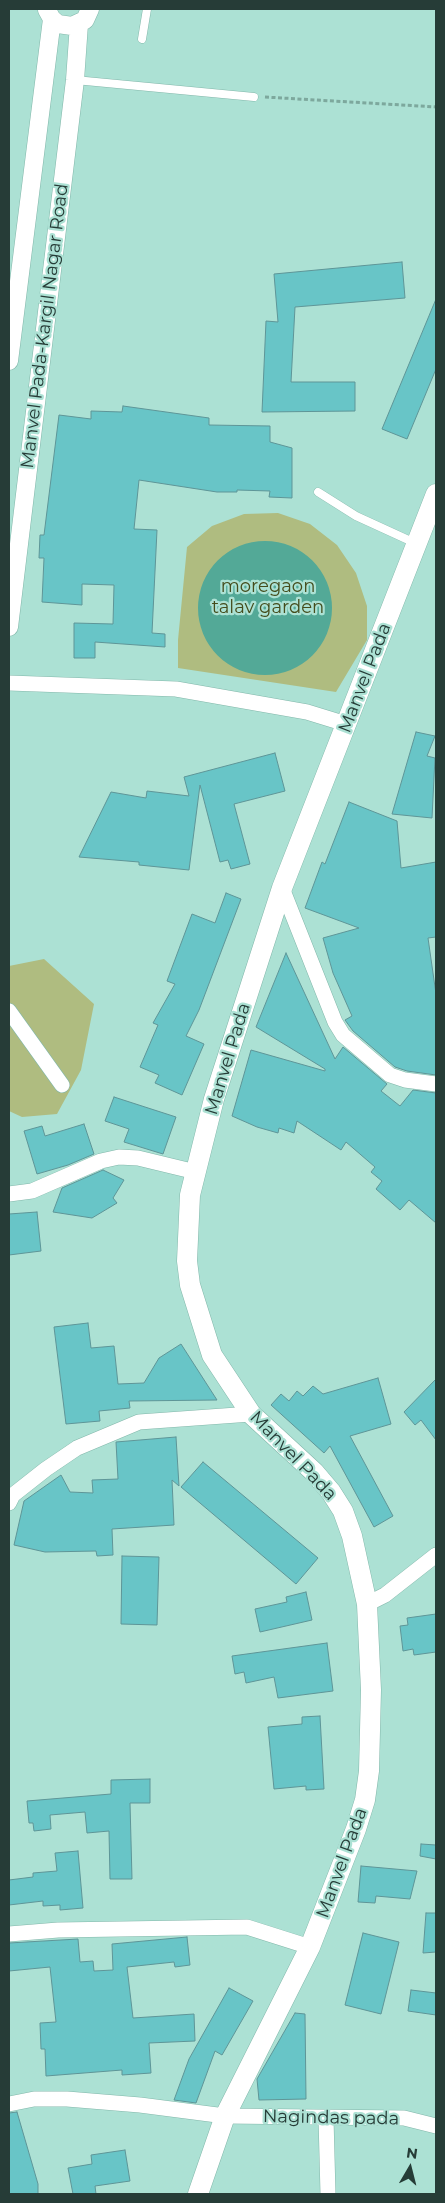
<!DOCTYPE html>
<html>
<head>
<meta charset="utf-8">
<style>
	body { margin:0 }
	#map { position:relative; width:445px; height:2203px; overflow:hidden; background:#ace1d4; font-family:Montserrat,sans-serif }
	canvas { display:block }
	.frame { position:absolute; inset:0; border:10px solid #263c37; pointer-events:none }
	.north { position:absolute; left:385px; top:2143px; width:50px; height:50px; -webkit-text-stroke:4px #ace1d4; paint-order:stroke; rotate:8deg; font-size:14px; font-weight:700; line-height:20px; text-align:center; color:#263c37 }
	.north::after { content:''; display:block; margin:auto; width:18px; height:22px; background:#263c37; clip-path:polygon(50% 0,100% 100%,50% 72%,0 100%) }
</style>
</head>
<body>
<div id="map">
<canvas width="445" height="2203"></canvas>
<div class="frame"></div>
<div class="north">N</div>
</div>
<script>
const c = document.querySelector('canvas').getContext('2d');
c.lineJoin = 'round';
function fill(path, color) { c.fillStyle = color; c.fill(path, 'evenodd'); }
const poly = rows => new Path2D(rows.map(r => 'M' + r).join(''));
function stroke(path, color, width, dash) { c.strokeStyle = color; c.lineWidth = width; c.lineCap = dash ? 'butt' : 'round'; c.setLineDash(dash || []); c.stroke(path); }
function drawText(font, color, halo, rows, align = 'center') {
  c.font = font + ' Montserrat,sans-serif'; c.lineWidth = 4.5; c.setLineDash([]); c.textBaseline = 'middle'; c.strokeStyle = halo; c.fillStyle = color; for (const [text, x, y, turn = 0] of rows) {
    c.save(); c.translate(x, y); c.rotate((+turn || 0) * Math.PI / 180); c.textAlign = isNaN(turn) ? turn : align; if (halo) c.strokeText(text, 0, 0); c.fillText(text, 0, 0); c.restore();
  }
}
fill(poly([
	[278,513,310,524,337,545,356,573,367,606,367,640,336,692,178,668,178,640,187,547,212,526,244,514],
	[44,959,94,1004,81,1070,57,1114,22,1117,9,1111,9,966]
]), '#afbc80');
fill(poly([
	'198 608a67 67 0 1 1 134 0a67 67 0 1 1-134 0Z'
]), '#53a997');
const building = poly([
	[402,262,405,298,295,307,291,382,355,382,355,411,262,412,266,321,278,322,274,274,402,262],
	[436,299,436,369,407,439,382,429,436,299],
	[123,406,209,418,209,425,270,426,270,442,292,448,292,498,269,497,270,491,237,490,237,492,217,492,139,480,134,529,157,530,152,633,165,634,165,647,95,642,95,658,74,658,74,623,113,624,114,585,82,584,82,605,42,602,44,558,39,558,40,535,44,535,59,415,91,419,91,411,122,412,123,406],
	[416,732,435,736,427,756,435,758,432,818,392,814,416,732],
	[275,753,285,791,234,804,250,864,231,869,228,860,220,862,200,785,189,870,139,865,139,862,79,857,111,792,146,798,147,791,189,796,184,777,275,753],
	[349,802,397,821,401,868,436,862,436,937,428,938,436,994,436,1075,407,1071,395,1067,353,1031,345,1020,352,1016,333,973,323,938,359,928,305,908,322,862,325,864,349,802],
	[226,893,241,899,199,1010,186,1036,204,1044,182,1095,155,1083,159,1075,140,1067,158,1025,153,1023,175,984,167,981,192,914,215,923,226,893],
	[286,953,335,1059,343,1047,387,1084,381,1091,400,1106,413,1090,436,1093,436,1223,409,1200,400,1210,376,1189,382,1181,371,1172,375,1167,346,1142,341,1150,297,1121,294,1133,279,1128,278,1133,257,1127,232,1116,251,1050,325,1071,325,1069,256,1027,286,953],
	[114,1097,176,1117,163,1154,124,1142,129,1129,105,1121,114,1097],
	[84,1124,94,1154,68,1165,37,1174,24,1131,42,1126,45,1136,84,1124],
	[103,1170,124,1180,113,1198,117,1203,92,1218,53,1212,62,1188,103,1170],
	[37,1212,41,1251,9,1255,9,1214,37,1212],
	[88,1323,91,1348,114,1346,118,1384,144,1383,159,1358,181,1344,217,1400,129,1401,130,1408,99,1411,100,1421,66,1424,54,1327,88,1323],
	[378,1378,391,1424,350,1436,393,1516,374,1527,330,1446,324,1453,271,1405,281,1394,289,1401,297,1391,303,1396,313,1386,323,1394,378,1378],
	[436,1379,436,1440,421,1420,415,1425,404,1412,436,1379],
	[176,1437,179,1486,172,1480,174,1525,112,1529,113,1555,97,1556,96,1551,45,1552,14,1545,24,1501,61,1475,70,1492,93,1493,92,1480,118,1479,116,1442,176,1437],
	[203,1462,318,1558,296,1584,181,1487,203,1462],
	[122,1556,159,1557,157,1625,121,1624,122,1556],
	[306,1592,312,1620,260,1632,255,1609,287,1602,286,1597,306,1592],
	[436,1614,436,1652,414,1655,413,1649,403,1651,400,1626,408,1625,407,1618,436,1614],
	[327,1643,333,1691,278,1698,274,1677,246,1683,244,1672,235,1674,232,1656,327,1643],
	[320,1716,324,1789,306,1790,306,1786,274,1789,268,1727,302,1724,302,1717,320,1716],
	[150,1779,150,1803,130,1803,132,1879,110,1879,109,1831,87,1833,85,1812,50,1815,51,1829,34,1831,33,1823,29,1823,27,1801,111,1794,111,1780,150,1779],
	[421,1844,436,1845,436,1859,420,1856,421,1844],
	[78,1851,83,1908,60,1910,60,1905,43,1906,43,1901,9,1905,9,1880,33,1877,33,1873,57,1871,55,1853,78,1851],
	[361,1866,417,1871,410,1899,376,1896,375,1903,358,1902,361,1866],
	[426,1913,436,1913,436,1952,423,1953,426,1913],
	[363,1933,399,1942,381,2014,345,2005,363,1933],
	[187,1937,190,1965,175,1967,174,1962,127,1967,133,2018,194,2014,195,2041,149,2043,151,2073,122,2075,122,2070,46,2076,45,2049,41,2049,40,2023,56,2022,50,1967,9,1971,9,1943,78,1939,80,1962,93,1961,94,1971,113,1970,112,1944,187,1937],
	[229,1988,253,2001,222,2055,215,2051,196,2103,174,2100,189,2059,229,1988],
	[411,1990,436,1993,436,2015,408,2011,411,1990],
	[295,2013,305,2014,306,2099,259,2100,257,2079,295,2013],
	[17,2112,38,2184,38,2194,9,2194,9,2113,17,2112],
	[125,2150,130,2181,95,2186,96,2194,73,2194,68,2168,92,2164,91,2155,125,2150]
]);
fill(building, '#68c5c7');
stroke(building, '#5e9597', 1);
const service = poly([
	[142,39,147,9],
	[75,80,254,97],
	[318,492,356,516,415,543]
]);
const minor = poly([
	[9,683,176,689,307,712,346,724],
	[282,888,335,1022,343,1035,390,1075,405,1080,436,1084],
	[9,1011,62,1085],
	[9,1194,32,1191,101,1161,119,1157,138,1158,196,1172],
	[9,1503,13,1495,46,1469,77,1448,139,1422,251,1414],
	[367,1604,385,1595,436,1555],
	[9,1934,58,1930,247,1927,310,1947],
	[9,2104,34,2099,67,2099,140,2105,225,2116,404,2118,436,2126],
	[326,2118,328,2194]
]);
const tertiary = poly([
	[47,10,52,19,58,24,72,26,85,20,90,9],
	[9,361,52,19],
	[9,627,75,80,79,24]
]);
const secondary = poly([
	[198,2194,225,2116,310,1947,356,1829,365,1800,369,1771,371,1690,367,1604,352,1536,343,1511,331,1492,314,1472,251,1414,212,1355,190,1285,187,1261,190,1195,214,1099,282,888,436,494]
]);
stroke(service, '#82b7aa', 9);
stroke(minor, '#82b7aa', 16);
stroke(tertiary, '#82b7aa', 19);
stroke(secondary, '#82b7aa', 21);
stroke(poly([
	[265,97,436,107]
]), '#7da89d', 3, [4, 2.5]);
stroke(service, '#fff', 8);
stroke(minor, '#fff', 15);
stroke(tertiary, '#fff', 18);
stroke(secondary, '#fff', 20);
drawText('18px', '#263c37', '#ace1d4', [
	["Manvel Pada-Kargil Nagar Road",45,326,-83],
	["Manvel Pada",365,678,-69],
	["Manvel Pada",228,1059,-73],
	["Manvel Pada",293,1456,46],
	["Manvel Pada",342,1863,-70],
	["Nagindas pada",331,2118,1]
]);
drawText('18px', '#444c1c', '#ace1d4', [
	["moregaon",268,587],
	["talav garden",268,608]
]);
</script>
</body>
</html>
